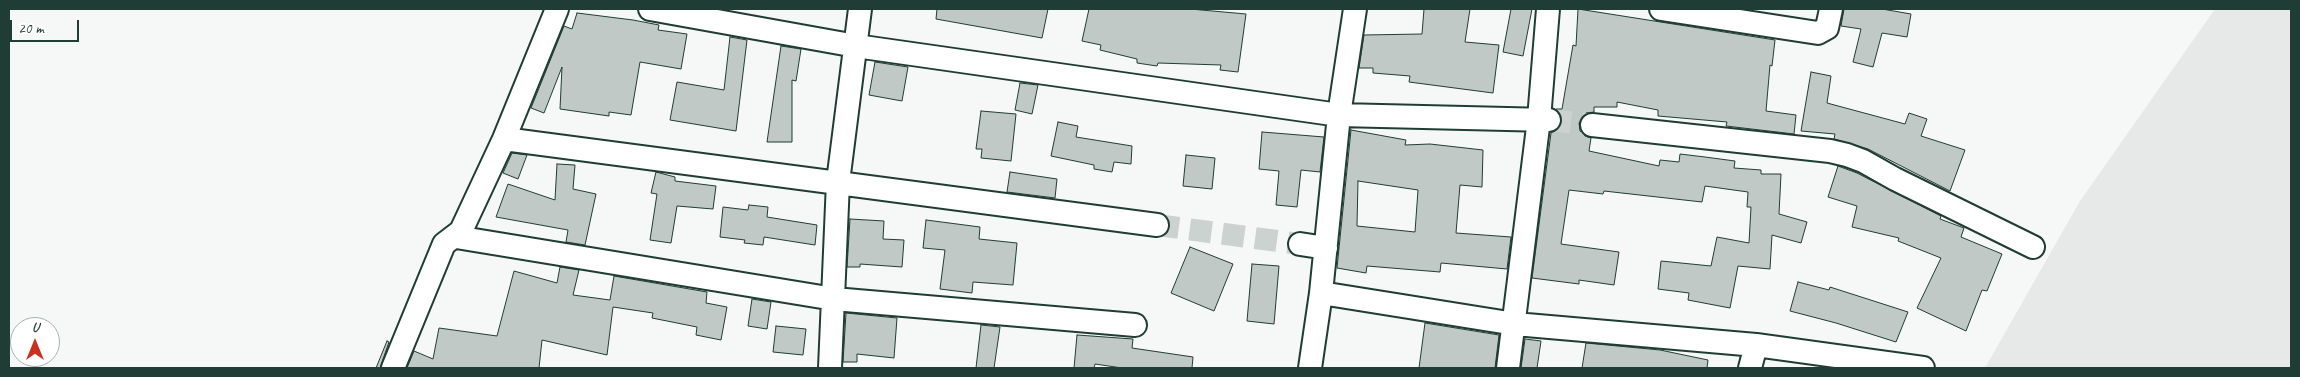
<!DOCTYPE html>
<html>
<head>
<meta charset="utf-8">
<style>
	body { margin:0 }
	#map { position:relative; width:2300px; height:377px; overflow:hidden; background:#f6f7f7; font-family:Caveat,sans-serif }
	canvas { display:block }
	.frame { position:absolute; inset:0; border:10px solid #1f3d34; pointer-events:none }
	.north { position:absolute; left:10px; top:317px; width:50px; height:50px; box-sizing:border-box; background:#fff; border:1px solid #a5b1ae; border-radius:50%; rotate:0deg; font-size:14px; font-weight:700; line-height:20px; text-align:center; color:#1f3d34 }
	.north::after { content:''; display:block; margin:auto; width:18px; height:22px; background:#c8321e; clip-path:polygon(50% 0,100% 100%,50% 72%,0 100%) }
	.scale { position:absolute; left:10px; top:20px; width:69px; height:22px; box-sizing:border-box; border:2px solid #1f3d34; border-top:0; padding-left:6px; font-size:15px; line-height:18px; white-space:nowrap; color:#1f3d34; -webkit-text-stroke:4px #fff; paint-order:stroke }
</style>
</head>
<body>
<div id="map">
<canvas width="2300" height="377"></canvas>
<div class="frame"></div>
<div class="north">U</div>
<div class="scale">20 m</div>
</div>
<script>
const c = document.querySelector('canvas').getContext('2d');
c.lineJoin = 'round';
function fill(path, color) { c.fillStyle = color; c.fill(path, 'evenodd'); }
const poly = rows => new Path2D(rows.map(r => 'M' + r).join(''));
function stroke(path, color, width, dash) { c.strokeStyle = color; c.lineWidth = width; c.lineCap = dash ? 'butt' : 'round'; c.setLineDash(dash || []); c.stroke(path); }
fill(poly([
	[2215,9,2291,9,2291,368,1985,368,2080,201]
]), '#e6e9e8');
const building = poly([
	[937,9,1048,9,1042,38,936,19,937,9],
	[1089,9,1190,9,1246,14,1238,72,1220,70,1221,65,1158,63,1157,66,1137,63,1137,59,1100,50,1101,45,1082,41,1089,9],
	[1424,9,1470,9,1465,42,1499,45,1493,93,1409,82,1410,76,1373,73,1373,68,1359,68,1364,35,1422,34,1424,9],
	[1511,9,1532,9,1523,56,1503,52,1511,9],
	[1578,9,1775,40,1772,66,1770,65,1766,111,1796,115,1794,134,1726,126,1727,122,1658,116,1658,110,1617,102,1617,107,1594,107,1594,112,1586,113,1579,123,1580,131,1585,136,1591,138,1589,151,1659,166,1660,160,1679,162,1680,154,1705,157,1735,161,1734,168,1761,170,1761,174,1781,174,1779,214,1807,222,1801,243,1772,235,1770,269,1738,266,1730,308,1688,300,1689,293,1658,289,1661,261,1711,266,1717,237,1749,243,1751,207,1747,207,1748,192,1705,186,1702,202,1604,191,1603,194,1569,190,1561,244,1619,252,1614,285,1579,280,1579,284,1532,278,1551,133,1560,127,1562,121,1561,114,1556,109,1562,109,1573,45,1576,46,1578,9],
	[1844,9,1882,9,1911,14,1907,37,1882,33,1873,67,1853,62,1861,29,1841,26,1844,9],
	[577,13,633,20,659,25,658,30,687,34,681,69,640,62,631,115,609,112,609,116,560,109,562,67,544,113,531,108,564,26,572,29,577,13],
	[730,37,747,40,736,131,670,120,677,82,724,90,730,37],
	[781,46,801,49,796,81,792,80,792,142,767,142,781,46],
	[875,62,908,67,902,101,869,95,875,62],
	[1811,72,1831,76,1827,103,1905,124,1909,113,1927,119,1921,136,1965,150,1950,191,1868,149,1834,139,1835,134,1801,131,1811,72],
	[1020,83,1038,85,1032,114,1015,110,1020,83],
	[981,111,1016,114,1011,161,981,158,982,149,976,149,981,111],
	[1058,122,1078,126,1076,137,1132,146,1131,164,1114,162,1112,172,1094,169,1094,165,1051,156,1058,122],
	[1351,130,1406,140,1405,145,1430,144,1483,150,1482,187,1460,185,1456,233,1511,237,1507,269,1441,263,1440,272,1367,266,1366,273,1337,268,1351,130],
	[1358,181,1418,190,1415,232,1357,226,1358,181],
	[1262,132,1324,137,1320,172,1301,170,1297,207,1276,205,1279,171,1259,169,1262,132],
	[512,153,527,155,518,179,503,173,512,153],
	[1186,155,1215,158,1212,189,1183,186,1186,155],
	[557,164,575,165,573,189,596,194,585,245,566,242,568,230,496,217,508,184,555,200,557,164],
	[1838,166,1857,173,1941,216,1940,219,1964,228,1961,237,2002,254,1987,291,1982,290,1966,331,1917,308,1941,258,1898,241,1899,238,1852,227,1857,206,1828,197,1838,166],
	[656,172,675,177,675,181,716,186,713,209,677,206,671,243,650,240,657,194,651,193,656,172],
	[1010,172,1057,179,1055,198,1007,192,1010,172],
	[749,205,768,207,767,217,817,225,815,245,764,237,763,245,744,243,745,240,720,237,723,207,748,210,749,205],
	[850,219,884,221,883,239,904,240,902,267,860,264,860,267,847,267,850,219],
	[926,220,980,227,979,239,1017,243,1013,285,973,282,972,293,940,289,945,250,923,248,926,220],
	[1190,247,1233,264,1214,311,1171,293,1190,247],
	[1252,264,1279,266,1274,324,1247,321,1252,264],
	[560,267,579,270,573,295,610,300,614,276,707,292,706,303,727,307,721,340,696,335,697,327,652,318,653,313,613,307,607,355,542,340,539,368,407,368,414,351,433,359,439,328,497,336,514,271,557,283,560,267],
	[1798,282,1829,290,1830,287,1908,312,1896,342,1836,323,1790,311,1798,282],
	[752,299,771,302,767,329,748,326,752,299],
	[846,313,897,318,894,358,857,354,857,362,843,362,846,313],
	[1425,323,1499,335,1495,368,1419,368,1425,323],
	[981,325,1000,327,994,368,976,368,981,325],
	[776,326,806,329,803,355,773,352,776,326],
	[1077,335,1133,339,1132,348,1193,357,1192,368,1122,368,1095,364,1094,368,1074,368,1077,335],
	[1525,339,1541,341,1537,368,1521,368,1525,339],
	[387,341,389,342,380,368,376,368,387,341],
	[1586,343,1660,350,1708,360,1707,368,1582,368,1586,343]
]);
fill(building, '#c0c9c6');
stroke(building, '#1f3d34', 1);
stroke(poly([
	[1549,120,1592,125],
	[1157,225,1300,244]
]), '#cbd2d0', 22, [22, 11]);
const street = poly([
	[650,9,856,46,1339,115,1549,120],
	[1661,9,1818,33,1827,28,1831,9],
	[1592,125,1830,151,1847,155,1863,161,1895,179,2033,247],
	[504,139,1157,225],
	[456,237,834,299,1135,325],
	[1300,244,1326,248],
	[1321,293,1515,324,1756,345,1923,368],
	[393,368,444,244,461,231,504,139,557,9],
	[830,368,838,182,860,9],
	[1310,368,1321,293,1339,115,1355,9],
	[1508,368,1539,119,1548,9],
	[1750,368,1756,345]
]);
stroke(street, '#1f3d34', 26);
stroke(street, '#fff', 22);
</script>
</body>
</html>
